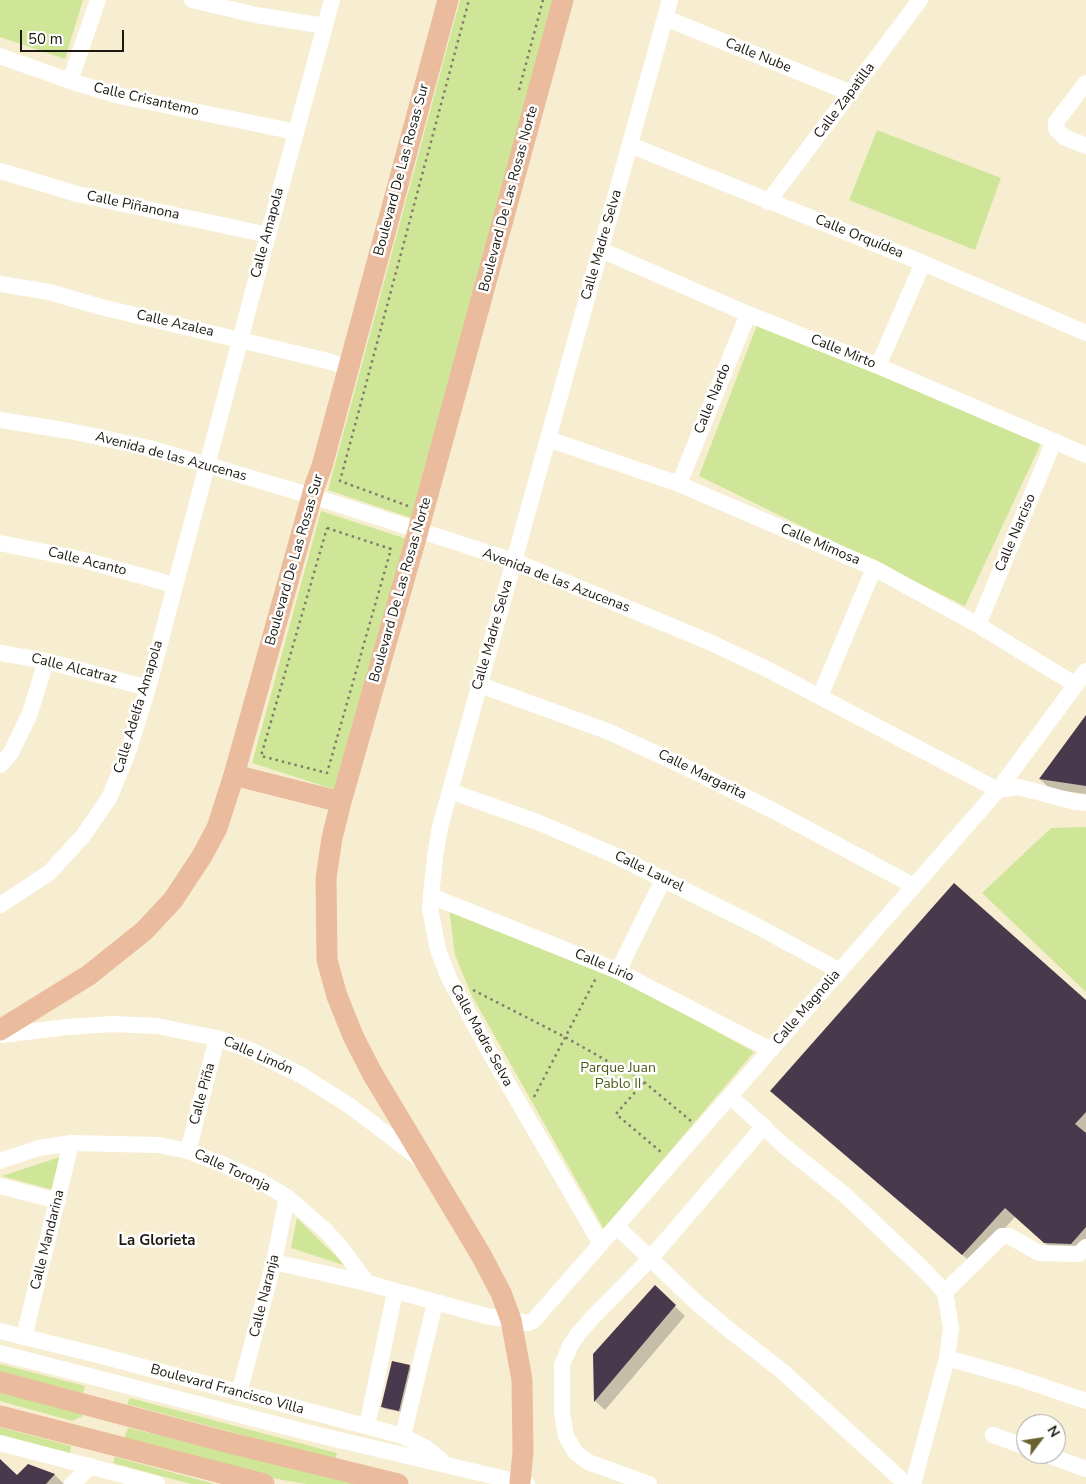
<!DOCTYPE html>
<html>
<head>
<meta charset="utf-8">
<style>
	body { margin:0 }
	#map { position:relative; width:1086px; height:1484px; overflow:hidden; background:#f7eed2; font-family:"Nunito Sans",sans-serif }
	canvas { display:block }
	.north { position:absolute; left:1016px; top:1414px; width:50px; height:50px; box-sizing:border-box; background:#fff; border:1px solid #a4a39f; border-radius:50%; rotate:59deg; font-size:14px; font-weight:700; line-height:20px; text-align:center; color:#1c190f }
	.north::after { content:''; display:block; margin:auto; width:18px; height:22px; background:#6a612e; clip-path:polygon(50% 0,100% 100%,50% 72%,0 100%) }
	.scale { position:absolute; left:20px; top:30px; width:104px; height:22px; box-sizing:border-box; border:2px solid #1c190f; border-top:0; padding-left:6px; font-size:15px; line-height:18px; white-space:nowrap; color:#1c190f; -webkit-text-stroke:4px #fff; paint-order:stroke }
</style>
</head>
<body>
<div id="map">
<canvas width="1086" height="1484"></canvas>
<div class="north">N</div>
<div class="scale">50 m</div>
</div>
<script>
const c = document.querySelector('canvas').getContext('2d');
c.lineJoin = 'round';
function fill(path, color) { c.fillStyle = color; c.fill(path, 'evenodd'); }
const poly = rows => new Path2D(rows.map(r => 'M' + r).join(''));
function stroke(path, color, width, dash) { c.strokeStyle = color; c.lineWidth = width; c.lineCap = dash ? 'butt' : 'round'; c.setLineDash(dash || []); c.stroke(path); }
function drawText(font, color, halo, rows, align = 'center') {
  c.font = font + ' "Nunito Sans",sans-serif'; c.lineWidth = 5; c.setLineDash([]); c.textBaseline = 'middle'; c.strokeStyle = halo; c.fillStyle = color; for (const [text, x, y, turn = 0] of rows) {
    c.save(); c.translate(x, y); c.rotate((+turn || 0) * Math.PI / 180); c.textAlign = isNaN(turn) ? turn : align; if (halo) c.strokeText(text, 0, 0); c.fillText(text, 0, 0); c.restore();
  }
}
fill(poly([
	[0,0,83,0,65,59,0,37],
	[460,0,554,0,414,519,328,490],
	[877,130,1001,178,975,250,849,200],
	[759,320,1043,439,965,606,699,476],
	[321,511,407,539,339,791,252,763],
	[1086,827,1086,992,982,893,1051,828],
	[449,909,617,977,754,1052,604,1229,472,996,455,955],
	[63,1156,53,1190,2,1176],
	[297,1218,346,1266,291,1248],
	[0,1364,85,1386,83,1393,0,1372],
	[0,1387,79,1407,83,1416,72,1421,0,1401],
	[130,1398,337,1453,335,1460,127,1404],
	[0,1427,71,1446,70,1455,0,1436],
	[128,1428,372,1484,306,1484,272,1478,123,1441],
	[115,1457,215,1484,191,1484,113,1463]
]), '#cfe698');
fill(poly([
	[1086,717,1086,794,1050,789,1040,779],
	[1086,1001,1086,1248,1056,1253,1015,1217,973,1264,782,1101],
	[655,1287,685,1316,605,1410,595,1401,594,1355],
	[409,1366,411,1368,401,1412,385,1409,383,1407],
	[0,1461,17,1477,28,1466,55,1475,64,1484,0,1484]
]), '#0003');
fill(poly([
	[1086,715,1086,786,1039,779],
	[954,883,1086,1000,1086,1112,1075,1124,1086,1133,1086,1227,1071,1244,1044,1243,1005,1208,962,1255,770,1091],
	[655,1285,676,1305,594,1402,593,1354],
	[392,1361,410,1365,399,1411,381,1407],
	[0,1459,17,1475,28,1464,55,1474,46,1484,0,1484]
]), '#49394c');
stroke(poly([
	[519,90,543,0],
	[408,506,340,481,469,0],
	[327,528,391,549,327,773,261,756,327,528],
	[473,990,565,1037,644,1082,616,1114,661,1152],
	[644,1082,691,1121],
	[534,1097,596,978]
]), '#827d6a', 2.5, [2.5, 4]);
stroke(poly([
	[192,0,256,15,325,26],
	[665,18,851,93],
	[0,56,70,81,120,96,296,132],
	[70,81,98,0],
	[1086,83,1056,122,1056,129,1064,137,1086,146],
	[630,145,923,263,1086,333],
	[0,171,77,194,268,235],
	[768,202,920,0],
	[601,250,748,314,878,366,1086,455],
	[0,284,49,292,101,307,328,361,349,368],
	[878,366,923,263],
	[0,420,70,431,149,448,312,496,514,561,707,641,765,668,998,790],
	[548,439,679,484,874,568,978,625,1076,685],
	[679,484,748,314],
	[0,543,84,560,174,585],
	[978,625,1054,441],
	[0,653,46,661,148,688],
	[480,685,607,731,683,766,774,811,914,886],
	[820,696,874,568],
	[0,765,11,753,30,713,46,661],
	[998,790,1019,787,1075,802,1086,803],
	[450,791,540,823,614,855,755,925,840,971],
	[431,896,618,971,771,1050],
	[0,905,49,873,83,836,109,798,127,755,148,688,268,235,332,0],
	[618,971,664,878],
	[0,1035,68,1027,112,1024,157,1026,217,1038,250,1050,301,1075,350,1106,421,1160],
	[730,1096,784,1146,846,1196,921,1267,945,1292,951,1328,947,1358,913,1484],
	[188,1151,217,1038],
	[0,1161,39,1148,71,1143,158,1145,188,1151,222,1164,256,1179,287,1197,326,1231,342,1249,367,1283],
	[0,1186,58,1201],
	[616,1226,698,1304,728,1329,782,1371,906,1484],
	[601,1244,490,1053,449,978,438,950,430,908,431,896,435,857,440,827,670,0],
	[274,1262,367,1283,486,1316,528,1323,534,1320,998,790,1086,671],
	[945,1292,1002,1236,1009,1236,1039,1253,1079,1254,1086,1247],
	[0,1331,98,1355,403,1436,426,1448,443,1462],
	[24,1337,71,1143],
	[0,1353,318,1435,527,1484],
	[947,1358,1018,1378,1086,1401],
	[239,1393,274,1262,287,1197],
	[367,1426,395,1292],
	[993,1435,1026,1447],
	[403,1436,435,1303],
	[0,1443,157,1484],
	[1045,1454,1086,1469],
	[72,1484,91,1466],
	[649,1484,588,1462,575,1452,566,1436,562,1413,562,1365,570,1346,578,1334,592,1318,650,1259,764,1126]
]), '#fff', 16);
stroke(poly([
	[234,775,341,802],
	[0,1030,89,975,144,931,173,900,202,856,217,828,234,775,315,485,322,466,448,0],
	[0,1382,226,1442,398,1484],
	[0,1416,264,1484],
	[520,1482,523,1452,522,1380,511,1320,501,1293,481,1255,372,1073,353,1036,337,996,327,960,326,878,332,838,341,802,418,531,563,0]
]), '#eabb9d', 21);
drawText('14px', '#1c190f', '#fff', [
	["Calle Nube",758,56,22],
	["Calle Crisantemo",146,100,13],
	["Calle Zapatilla",845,101,-53],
	["Boulevard De Las Rosas Sur",402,170,-75],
	["Boulevard De Las Rosas Norte",509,199,-75],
	["Calle Piñanona",133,206,12],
	["Calle Amapola",268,233,-75],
	["Calle Orquídea",859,237,22],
	["Calle Madre Selva",602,245,-74],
	["Calle Azalea",175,324,13],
	["Calle Mirto",843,352,22],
	["Calle Nardo",713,399,-68],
	["Avenida de las Azucenas",171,457,15],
	["Calle Narciso",1016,533,-67],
	["Calle Mimosa",820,545,23],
	["Boulevard De Las Rosas Sur",295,560,-74],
	["Calle Acanto",87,562,14],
	["Avenida de las Azucenas",556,581,21],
	["Boulevard De Las Rosas Norte",401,590,-74],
	["Calle Madre Selva",493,635,-74],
	["Calle Alcatraz",74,669,14],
	["Calle Adelfa Amapola",139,707,-73],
	["Calle Margarita",702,775,26],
	["Calle Laurel",649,872,26],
	["Calle Lirio",604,966,23],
	["Calle Magnolia",807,1008,-49],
	["Calle Madre Selva",481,1036,61],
	["Calle Limón",258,1056,24],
	["Calle Piña",203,1094,-75],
	["Calle Toronja",232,1171,25],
	["Calle Mandarina",48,1240,-76],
	["Calle Naranja",265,1296,-76],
	["Boulevard Francisco Villa",227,1390,15]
]);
drawText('14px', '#4c5c17', '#fff', [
	["Parque Juan",618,1069],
	["Pablo II",618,1085]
]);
drawText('bold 15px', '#1c190f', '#fff', [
	["La Glorieta",157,1241]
]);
</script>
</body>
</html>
